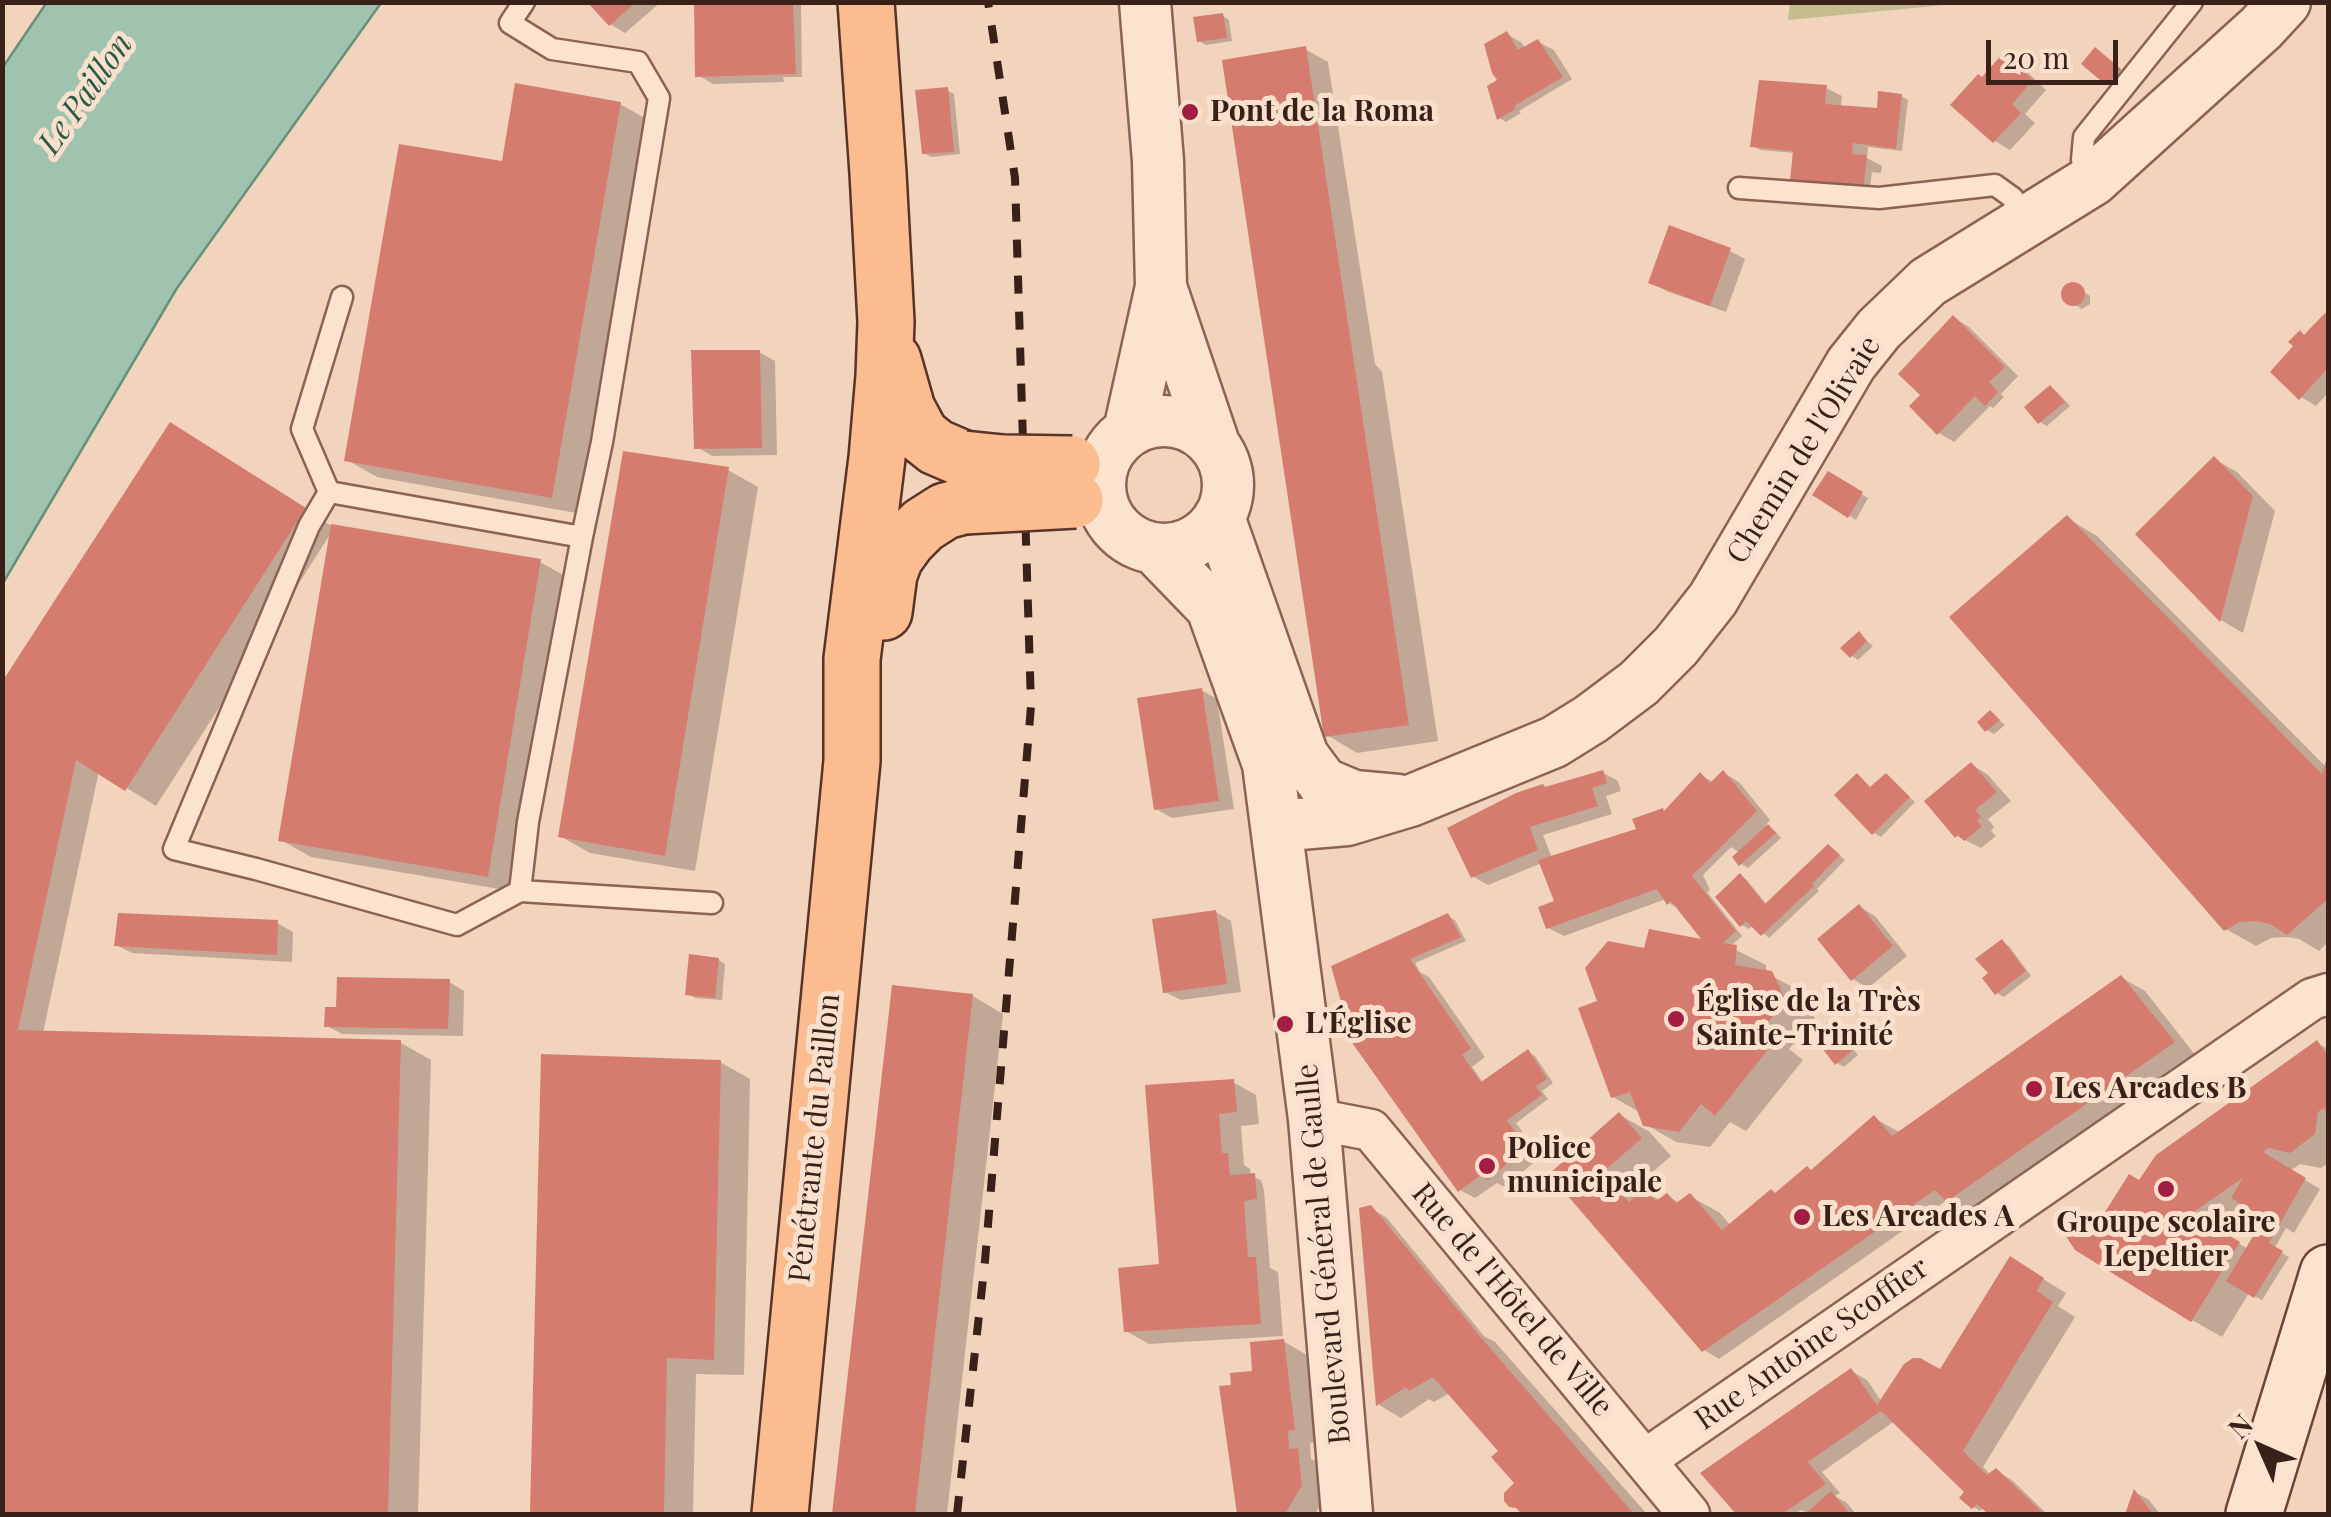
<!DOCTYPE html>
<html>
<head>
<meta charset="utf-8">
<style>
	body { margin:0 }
	#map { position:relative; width:2331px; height:1517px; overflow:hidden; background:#f2d3bc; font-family:"Playfair Display",serif }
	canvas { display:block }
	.frame { position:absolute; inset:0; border:5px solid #39211a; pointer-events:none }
	.north { position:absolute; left:2211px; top:1397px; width:100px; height:100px; -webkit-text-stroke:8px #f9e0cc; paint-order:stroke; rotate:315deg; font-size:28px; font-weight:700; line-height:40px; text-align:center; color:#39211a }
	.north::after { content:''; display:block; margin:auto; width:35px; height:45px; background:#39211a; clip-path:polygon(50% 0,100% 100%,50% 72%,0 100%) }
	.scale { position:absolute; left:1986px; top:40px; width:132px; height:45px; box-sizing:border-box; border:5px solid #39211a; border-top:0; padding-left:12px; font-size:30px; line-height:35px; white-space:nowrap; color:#39211a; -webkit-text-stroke:8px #f9e0cc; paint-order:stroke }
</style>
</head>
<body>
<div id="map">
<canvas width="2331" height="1517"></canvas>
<div class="frame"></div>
<div class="north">N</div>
<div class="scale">20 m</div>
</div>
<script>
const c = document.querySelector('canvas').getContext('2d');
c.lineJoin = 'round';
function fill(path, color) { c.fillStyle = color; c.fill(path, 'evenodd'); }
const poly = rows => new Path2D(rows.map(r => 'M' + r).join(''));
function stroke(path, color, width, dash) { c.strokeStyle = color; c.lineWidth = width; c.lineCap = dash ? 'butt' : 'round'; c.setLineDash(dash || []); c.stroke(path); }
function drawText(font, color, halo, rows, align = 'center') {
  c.font = font + ' "Playfair Display",serif'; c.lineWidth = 10; c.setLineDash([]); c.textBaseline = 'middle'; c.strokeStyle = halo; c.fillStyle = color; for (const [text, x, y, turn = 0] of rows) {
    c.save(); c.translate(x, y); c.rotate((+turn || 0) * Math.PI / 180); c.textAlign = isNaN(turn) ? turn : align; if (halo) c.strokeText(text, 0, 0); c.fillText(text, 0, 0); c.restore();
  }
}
fill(poly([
	[1790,3,1790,2,1966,3,1788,20]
]), '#c5bd90');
const water = poly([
	[47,2,381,3,177,288,3,583,3,67,47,2]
]);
fill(water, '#a0c3af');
stroke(water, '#67917b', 2.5);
fill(poly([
	[590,2,661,2,625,33,610,24],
	[696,2,801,2,802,77,783,77,784,82,713,84,698,75],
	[1223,16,1229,20,1232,41,1206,45,1199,41],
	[1507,34,1522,43,1526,49,1538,42,1554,50,1572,79,1519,111,1521,113,1506,122,1499,118,1497,83],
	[1305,49,1328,62,1375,364,1382,372,1438,741,1357,753,1327,735],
	[2102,54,2126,74,2114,87,2107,83],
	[2004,56,2019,64,2046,90,2025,114,2035,123,2010,150,1995,141,1953,105,1983,80],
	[1826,88,1842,96,1841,108,1879,111,1901,96,1908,100,1902,151,1868,147,1867,158,1882,166,1881,173,1872,172,1870,187,1808,188,1792,180,1795,153,1760,150,1753,146],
	[947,90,954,94,960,154,931,157,924,153],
	[620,104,650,121,582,514,377,477,347,460,504,164],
	[1730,251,1745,259,1726,312,1666,291,1651,282],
	[2074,285,2090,296,2090,304,2082,309,2064,298,2064,293,2069,286],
	[2325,316,2328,318,2328,393,2316,406,2301,397,2306,337],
	[1954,318,1969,327,2018,376,2001,394,2004,397,1993,408,1990,406,1954,442,1939,433,1924,395],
	[759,352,775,361,777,455,712,456,697,447],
	[2050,388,2057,392,2070,406,2047,426,2040,422],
	[200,442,333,527,540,562,570,579,517,892,311,857,281,840,333,530,156,806,99,771,43,1033,401,1043,431,1060,418,1514,2,1514,2,687],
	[2214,459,2237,472,2275,511,2243,633,2221,620,2139,534],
	[728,470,758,487,695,871,590,853,560,836],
	[1828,474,1868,498,1856,520,1815,494],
	[2067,518,2097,536,2326,767,2328,760,2328,942,2319,951,2299,939,2287,937,2271,938,2256,946,2226,929],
	[1859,634,1873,646,1858,660,1852,656],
	[1201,690,1217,699,1234,809,1172,818,1156,809],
	[1991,713,2005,725,1994,734,1987,730],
	[1972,765,1987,774,2011,801,1988,819,1994,827,1991,831,1996,836,1981,848,1957,836,1928,801],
	[1602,772,1618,781,1621,791,1606,796,1612,814,1543,835,1552,858,1639,831,1666,813,1701,775,1714,783,1724,773,1739,782,1770,820,1765,826,1775,831,1781,838,1748,868,1741,864,1740,853,1731,847,1703,875,1710,890,1707,892,1742,936,1730,947,1766,965,1766,973,1802,992,1815,1019,1789,1049,1803,1060,1746,1131,1730,1122,1710,1147,1676,1142,1645,1124,1641,1113,1613,1097,1600,1002,1646,951,1707,942,1681,910,1669,903,1666,899,1564,936,1548,928,1557,902,1542,863,1488,885,1472,876,1547,789],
	[1858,776,1872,789,1886,776,1915,802,1881,837,1874,833],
	[1829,847,1845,860,1817,889,1819,891,1769,938,1753,925,1749,929,1742,925,1719,897,1740,876,1747,880,1767,905],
	[1860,907,1875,916,1907,956,1868,988,1853,979],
	[1216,912,1231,921,1241,992,1181,1000,1165,992],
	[1448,916,1455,920,1466,941,1415,963,1420,972,1429,977,1485,1057,1472,1067,1484,1084,1528,1052,1535,1056,1553,1083,1542,1091,1548,1099,1516,1123,1540,1157,1505,1187,1497,1183,1475,1198,1460,1190,1334,968],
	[277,923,293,932,292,962,132,953,116,945],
	[2002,942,2009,946,2031,976,2004,997,1997,993,1992,973],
	[718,960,725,964,722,1000,695,998,688,994],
	[2122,978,2145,991,2196,1056,1971,1214,1947,1200,1719,1359,1704,1350,1553,1174,1620,1115,1648,1131,1647,1129,1671,1156,1632,1190,1638,1197,1644,1191,1661,1201,1667,1196,1680,1203,1690,1196,1720,1213,1731,1226,1812,1172,1874,1118,1901,1133],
	[449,982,464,991,463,1036,342,1034,327,1026],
	[894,988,973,996,1003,1014,947,1514,835,1514],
	[1830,1024,1837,1028,1858,1055,1844,1067,1837,1063],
	[2317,1043,2328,1049,2328,1163,2321,1168,2300,1164,2290,1171,2320,1189,2294,1233,2286,1228,2274,1249,2289,1257,2262,1300,2249,1293,2222,1337,2192,1320,2099,1226,2140,1183],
	[2245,1203,2268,1218,2248,1249,2219,1231,2229,1215],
	[543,1057,720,1062,750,1079,744,1375,696,1374,693,1514,533,1514],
	[1233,1082,1256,1095,1259,1124,1241,1126,1244,1165,1250,1169,1251,1176,1261,1180,1264,1190,1270,1268,1278,1272,1283,1336,1149,1344,1126,1331,1162,1267,1148,1088],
	[1370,1208,1386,1217,1484,1336,1495,1342,1647,1514,1525,1514,1522,1511,1517,1484,1502,1452,1450,1393,1434,1402,1429,1399,1401,1418,1379,1405,1362,1210],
	[2033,1273,2066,1293,2058,1306,2075,1317,1983,1467,1991,1475,1996,1471,2012,1480,2047,1514,1991,1514,1984,1507,1980,1511,1974,1507,1975,1501,1896,1420,1822,1472,1840,1493,1835,1496,1847,1503,1856,1514,1810,1514,1801,1510,1794,1514,1739,1514,1704,1474,1851,1371,1867,1380,1882,1402,1940,1372],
	[1283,1341,1307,1355,1317,1442,1310,1443,1311,1459,1321,1464,1324,1499,1315,1514,1240,1514,1222,1388,1234,1387,1255,1374],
	[2135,1492,2149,1500,2160,1514,2128,1514]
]), '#0003');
fill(poly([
	[587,2,636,2,609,26],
	[694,2,793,2,796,74,695,77],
	[1223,13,1227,38,1197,42,1193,17],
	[1507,31,1518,50,1538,39,1563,77,1514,106,1515,109,1497,120,1487,86,1497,80,1492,73,1484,44],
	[1306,46,1409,725,1324,737,1222,60],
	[2095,47,2121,69,2106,85,2081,64],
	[2004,52,2033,80,2012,104,2021,113,1993,143,1950,105,1978,74,1982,77],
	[1759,80,1827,85,1825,104,1877,108,1878,91,1902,94,1896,149,1853,143,1852,154,1867,155,1864,185,1790,181,1793,151,1750,147],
	[515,83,621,102,552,498,344,461,399,144,502,161],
	[948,87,954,152,922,154,915,90],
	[1669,225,1731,248,1710,306,1648,283],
	'2061 294a12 12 0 1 1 24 0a12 12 0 1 1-24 0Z',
	[2325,313,2328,316,2328,368,2299,400,2270,372,2293,346,2288,342,2300,330,2304,335],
	[1953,315,2005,367,1989,382,1998,392,1985,406,1975,396,1937,435,1909,406,1920,395,1898,374],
	[691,350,760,350,762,448,694,449],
	[2050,385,2065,402,2038,424,2024,407],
	[170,422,306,508,125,791,76,760,18,1030,401,1040,388,1514,2,1514,2,682],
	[623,451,729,467,665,856,558,837],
	[2214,456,2253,496,2220,622,2135,534],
	[1828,471,1863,492,1848,518,1812,495],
	[2067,515,2322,774,2328,754,2328,899,2287,935,2270,924,2255,921,2240,922,2224,931,1949,617],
	[331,524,541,559,488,877,278,841],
	[1859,631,1867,641,1850,658,1840,648],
	[1202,688,1219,801,1154,810,1137,698],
	[1990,710,2000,720,1985,732,1977,722],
	[1971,762,1997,792,1975,810,1981,817,1977,821,1982,826,1964,841,1958,835,1955,838,1924,801],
	[1603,770,1607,783,1592,788,1598,806,1530,827,1538,850,1471,878,1447,828,1516,793,1543,784,1545,787],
	[1723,770,1757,811,1692,876,1736,931,1723,943,1737,945,1735,965,1772,971,1786,1001,1761,1031,1774,1042,1715,1116,1701,1104,1679,1132,1643,1126,1630,1092,1611,1098,1578,1008,1597,1001,1585,968,1608,941,1644,948,1649,929,1701,939,1671,901,1667,905,1657,889,1546,929,1538,907,1554,901,1538,860,1636,829,1632,819,1663,808,1664,811,1700,772,1710,783],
	[1857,773,1870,787,1886,773,1910,797,1872,835,1834,795],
	[1768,824,1776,833,1739,866,1732,857],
	[1828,844,1840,855,1812,884,1814,886,1761,936,1746,921,1740,927,1715,897,1740,873,1765,904],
	[1859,904,1893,946,1851,981,1817,939],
	[1216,910,1227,984,1163,993,1152,919],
	[118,913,278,920,277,955,114,946],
	[1448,913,1461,937,1410,959,1471,1048,1462,1055,1481,1082,1528,1049,1547,1079,1536,1086,1542,1095,1507,1120,1526,1148,1488,1180,1480,1176,1458,1192,1353,1044,1331,966],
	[2002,939,2026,971,1995,995,1982,978,1988,973,1975,959],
	[689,954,719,958,715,998,685,995],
	[2121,975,2175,1042,1946,1202,1935,1190,1702,1352,1549,1174,1619,1112,1642,1138,1603,1172,1629,1202,1644,1188,1656,1201,1667,1193,1676,1203,1690,1193,1722,1230,1771,1189,1775,1193,1807,1166,1811,1170,1874,1115,1892,1136],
	[337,977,450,979,448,1029,324,1027,325,1007,336,1007],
	[892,985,973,994,915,1514,832,1514],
	[1830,1021,1853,1050,1835,1065,1812,1035],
	[2317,1040,2328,1056,2328,1116,2324,1108,2318,1112,2315,1134,2290,1153,2268,1148,2263,1152,2306,1178,2269,1243,2283,1251,2254,1298,2226,1281,2264,1218,2231,1198,2243,1178,2192,1213,2240,1242,2191,1322,2075,1250,2061,1229,2071,1217,2085,1216,2098,1223,2129,1174,2139,1180,2156,1155],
	[541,1054,721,1060,714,1360,667,1358,664,1514,530,1514],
	[1234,1079,1237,1112,1219,1114,1222,1153,1228,1153,1230,1175,1255,1173,1257,1199,1244,1201,1248,1257,1256,1257,1261,1324,1124,1332,1118,1268,1159,1264,1145,1085],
	[1371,1205,1484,1341,1634,1514,1522,1514,1516,1508,1509,1507,1504,1501,1504,1493,1514,1483,1491,1457,1498,1451,1433,1377,1409,1391,1406,1387,1376,1406,1359,1208],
	[2010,1256,2044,1278,2037,1291,2053,1302,1963,1451,1987,1475,1996,1468,2044,1514,1988,1514,1977,1504,1972,1509,1959,1498,1964,1492,1881,1411,1808,1462,1826,1484,1782,1514,1736,1514,1700,1473,1851,1368,1877,1405,1904,1364,1913,1358,1920,1358,1940,1369],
	[1284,1339,1295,1430,1288,1431,1289,1449,1298,1448,1302,1485,1285,1514,1237,1514,1219,1386,1231,1385,1230,1373,1252,1371,1250,1342],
	[2134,1489,2153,1514,2125,1514],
	[1831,1491,1850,1514,1805,1514]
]), '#d57c6e');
const service = poly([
	[2092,178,2082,160,2084,137,2192,2],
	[1739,188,1879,198,1995,185,2013,198,2021,224],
	[342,297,302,429,329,492,309,526,174,849,256,869,457,925,520,891,528,822,582,537,602,442,659,98,638,62,552,49,510,23,524,2],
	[329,492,582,537],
	[520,891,712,903]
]);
const minor = poly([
	[1314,1119,1371,1130,1689,1514],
	[1645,1460,2312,999,2328,994]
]);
const tertiary = poly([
	[1161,287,1214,444],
	'1100 485a64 64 0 1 1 128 0a64 64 0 1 1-128 0Z',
	[1129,431,1161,287,1158,161,1145,2],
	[1219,517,1303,756,1323,783,1354,796,1398,800],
	[1155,549,1212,608,1268,764,1314,1119,1347,1514],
	[1276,826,1347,820,1410,801,1554,742,1591,719,1639,683,1676,646,1713,599,1851,364,1879,329,1928,282,2093,180,2261,28,2285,2]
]);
const secondary = poly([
	[2254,1514,2328,1273]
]);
const primary = poly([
	[893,360,907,409,921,435,936,447,964,459],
	[884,612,889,574,895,558,908,540,923,525,945,511,964,506],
	[780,1514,852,761,852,659,877,458,884,376,886,322,878,173,866,2]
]);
stroke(service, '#8c6254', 25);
stroke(minor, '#8c6254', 45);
stroke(tertiary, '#8c6254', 55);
stroke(secondary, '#6d4437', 60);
stroke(primary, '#593229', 60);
stroke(service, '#fce3d0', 20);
stroke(minor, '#fce3d0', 40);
stroke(tertiary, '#fce3d0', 50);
stroke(secondary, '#fce3d0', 55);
stroke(primary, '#fbbc8f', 55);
stroke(poly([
	[957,1514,985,1261,1031,706,1015,178,988,2]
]), '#39211a', 8, [18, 18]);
const primaryBridge = poly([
	[964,459,1003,463,1072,464],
	[964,506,1075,500]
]);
stroke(primaryBridge, '#593229', 60, []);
stroke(primaryBridge, '#fbbc8f', 55);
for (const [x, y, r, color] of [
	[1190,112,10,"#a11d42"],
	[1676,1019,10,"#a11d42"],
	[1285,1024,10,"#a11d42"],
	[2034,1089,10,"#a11d42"],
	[1487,1166,10,"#a11d42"],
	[2166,1189,10,"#a11d42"],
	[1802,1217,10,"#a11d42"]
]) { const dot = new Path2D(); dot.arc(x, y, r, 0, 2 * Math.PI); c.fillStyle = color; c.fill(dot); stroke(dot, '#f9e0cc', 4); }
drawText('bold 30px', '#39211a', '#f9e0cc', [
	["Pont de la Roma",1210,112],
	["Église de la Très",1696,1002],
	["Sainte-Trinité",1696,1036],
	["L'Église",1305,1024],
	["Les Arcades B",2054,1089],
	["Police",1507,1149],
	["municipale",1507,1183],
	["Les Arcades A",1822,1217],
	["Groupe scolaire",2166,1223,"center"],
	["Lepeltier",2166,1257,"center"]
], 'left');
drawText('30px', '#39211a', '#f9e0cc', [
	["Chemin de l'Olivaie",1804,450,-58],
	["Pénétrante du Paillon",815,1138,-84],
	["Boulevard Général de Gaulle",1324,1254,-95],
	["Rue de l'Hôtel de Ville",1512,1300,50],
	["Rue Antoine Scoffier",1812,1344,-35]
]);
drawText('italic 32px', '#285b4a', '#f9e0cc', [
	["Le Paillon",86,94,-55]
]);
</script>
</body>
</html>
